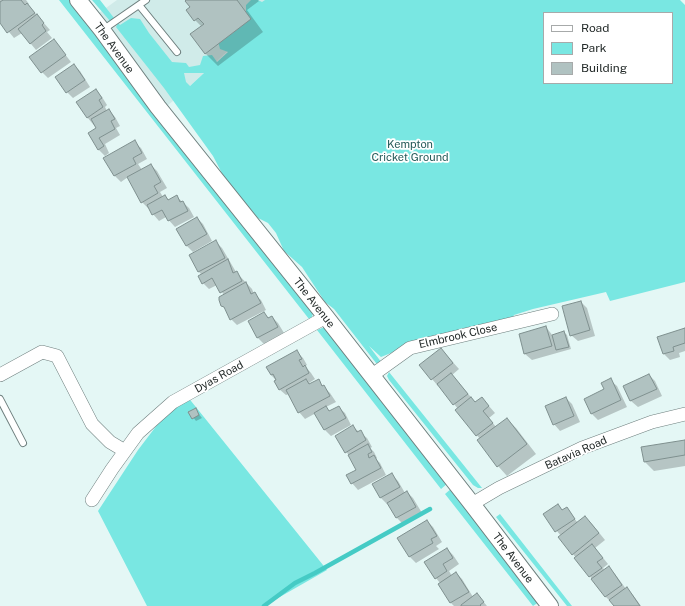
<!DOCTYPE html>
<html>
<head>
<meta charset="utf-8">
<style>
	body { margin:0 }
	#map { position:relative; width:685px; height:606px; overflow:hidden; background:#e4f7f5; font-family:"Public Sans",sans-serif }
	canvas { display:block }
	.legend { position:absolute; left:543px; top:12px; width:130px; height:72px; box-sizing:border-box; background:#fff; border:1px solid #a7aaaa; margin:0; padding:5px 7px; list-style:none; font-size:12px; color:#242b2a }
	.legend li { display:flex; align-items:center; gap:8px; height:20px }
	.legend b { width:20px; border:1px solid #a7aaaa }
</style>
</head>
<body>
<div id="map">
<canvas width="685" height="606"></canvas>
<ul class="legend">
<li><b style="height:5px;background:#fff"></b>Road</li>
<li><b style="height:11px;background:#79e7e2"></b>Park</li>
<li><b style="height:11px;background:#b0c2c1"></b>Building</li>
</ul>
</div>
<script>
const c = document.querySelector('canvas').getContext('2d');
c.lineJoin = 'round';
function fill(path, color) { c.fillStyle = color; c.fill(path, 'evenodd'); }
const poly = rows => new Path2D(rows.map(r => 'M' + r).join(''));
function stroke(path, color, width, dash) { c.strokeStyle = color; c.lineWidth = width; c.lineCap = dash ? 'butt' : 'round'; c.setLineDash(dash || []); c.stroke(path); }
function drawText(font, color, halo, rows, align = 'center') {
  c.font = font + ' "Public Sans",sans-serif'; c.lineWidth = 3.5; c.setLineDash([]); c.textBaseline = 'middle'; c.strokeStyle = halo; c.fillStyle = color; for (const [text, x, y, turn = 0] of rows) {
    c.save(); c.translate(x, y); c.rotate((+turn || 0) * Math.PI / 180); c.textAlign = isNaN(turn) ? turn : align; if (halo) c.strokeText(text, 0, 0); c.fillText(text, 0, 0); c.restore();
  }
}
fill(poly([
	[117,0,285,0,273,9,178,97,163,109,92,18]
]), '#d0ebe9');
fill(poly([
	[59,0,71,0,313,313,312,317,309,319],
	[92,0,100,0,114,18,110,21],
	[251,0,258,0,262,2,265,0,680,0,685,5,685,282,610,301,606,292,533,309,514,315,509,329,406,347,381,357,369,346,382,363,376,363,334,309,325,302,302,267,284,251,276,233,268,223,258,218,227,183,213,156,164,88,116,27,118,23,120,25,131,18,140,19,149,33,172,62,186,63,189,67,200,65,203,56,212,55,217,62,228,52,220,49,218,41,246,20,246,5],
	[544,13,672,13,672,83,544,83],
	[184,73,204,73,190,86,186,82],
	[322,328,325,328,448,483,441,489,317,330],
	[389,372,482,488,478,488,473,485,389,380,387,376],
	[183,391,327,570,264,606,147,606,98,511,138,450],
	[452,488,539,602,533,606,445,494],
	[500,514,572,606,567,606,496,517]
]), '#79e7e2');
fill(poly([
	[0,0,26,0,29,4,28,5,50,30,47,32,52,38,36,50,22,33,14,38,0,21],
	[188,0,258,0,259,1,247,10,263,32,218,66,206,54,191,34,202,27,195,20],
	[54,40,71,62,48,78,42,72],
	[74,65,80,71,90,87,73,98,67,92],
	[96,91,102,97,107,105,105,107,107,111,109,110,115,117,120,126,116,128,120,135,105,144,109,153,105,156,98,149,97,129,87,117],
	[134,142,141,148,147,159,138,164,142,170,151,165,157,171,167,188,160,192,163,197,165,196,169,200,176,196,189,208,194,217,175,227,166,217,159,221,153,214,149,207,148,208,142,202,128,177,121,182,114,175],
	[197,218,203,224,212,241,193,252,186,245],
	[216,242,222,248,236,272,252,289,254,294,261,300,266,310,237,325,231,319,226,309,222,305,224,295,217,285,209,289,203,283,202,275,199,272],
	[581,302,587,308,595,336,578,341,571,335],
	[264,314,269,318,272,317,278,323,284,333,264,344,258,338,249,322],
	[546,327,553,336,564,332,567,335,571,349,532,360,525,354,520,334],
	[685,329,685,351,679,353,680,357,670,360,664,354,658,337],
	[441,349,459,369,452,375,476,403,482,398,495,413,489,418,496,427,507,419,516,428,536,454,507,476,498,466,480,439,457,410,458,409,439,385,438,386,432,379,421,366],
	[297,352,303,358,307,365,305,366,311,373,315,379,309,383,311,385,318,381,330,393,336,402,326,407,330,412,338,407,345,413,351,425,331,436,325,430,316,413,305,419,299,412,289,394,286,395,279,389,277,381,271,375],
	[649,375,655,381,662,396,638,407,631,401,625,386],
	[610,380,617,386,627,407,598,420,592,414,585,399,605,390],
	[566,398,572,404,580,422,560,431,554,424],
	[195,409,202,418,196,421,189,412],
	[353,427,367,438,372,447,370,448,374,452,377,458,376,459,380,463,386,475,358,490,352,483,357,470,350,456,346,452],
	[685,441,685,466,654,471,645,462,642,448],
	[392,475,398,481,405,493,407,492,413,498,422,513,403,524,397,518,388,503,387,504,381,498,374,485],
	[558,505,563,511,566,508,578,523,585,518,592,524,605,540,595,548,608,564,603,568,605,571,609,568,615,574,626,589,633,595,641,606,615,606,605,596,560,537,561,536,544,515],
	[427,521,433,527,442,542,436,546,439,549,416,563,410,557,399,538],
	[447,549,453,555,459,564,449,571,452,576,456,573,462,579,473,597,477,594,487,606,454,606,451,603,439,584,440,583,436,578]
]), '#0003');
stroke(poly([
	[264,606,295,583,315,573,430,509]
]), '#45cbc5', 4.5);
const building = poly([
	[3,0,21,0,25,5,27,3,35,13,7,33,0,23,0,2,3,0],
	[186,0,237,0,251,19,205,54,190,34,204,24,198,18,194,21,186,10,190,7,185,1,186,0],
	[37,14,44,23,42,25,46,31,30,44,18,29,37,14],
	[54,39,66,55,41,73,29,57,54,39],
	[74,64,85,80,66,93,55,77,74,64],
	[96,89,102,98,99,100,103,107,87,118,76,102,96,89],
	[109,109,115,119,111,121,115,129,99,138,104,146,98,150,88,133,96,128,91,119,109,109],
	[135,140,142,153,133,158,136,164,114,176,103,158,135,140],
	[151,164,161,182,154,186,158,193,141,203,127,177,151,164],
	[165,195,168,200,177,195,180,202,183,201,188,211,168,221,162,210,152,215,147,205,165,195],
	[197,217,207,234,186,246,176,229,197,217],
	[216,240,225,258,198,272,189,255,216,240],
	[228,259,233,273,237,271,242,281,220,293,212,278,202,284,198,276,228,259],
	[246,282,251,294,255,292,261,303,230,320,224,307,221,306,219,300,219,297,246,282],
	[581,301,590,330,570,336,562,306,581,301],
	[264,312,268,318,272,316,278,327,257,338,248,321,264,312],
	[546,326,552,346,524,354,519,334,546,326],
	[685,328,685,343,673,347,674,351,663,354,657,337,685,328],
	[564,331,569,347,556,350,552,335,564,331],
	[441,348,453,363,431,380,419,365,441,348],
	[297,350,302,359,299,360,303,367,305,365,309,373,279,390,274,381,276,380,273,374,271,375,266,367,297,350],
	[451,373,468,394,453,405,437,384,451,373],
	[649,374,657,389,630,401,623,386,649,374],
	[611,378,621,400,591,414,584,399,604,389,601,383,611,378],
	[306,379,309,384,319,379,322,386,324,385,330,396,298,413,286,390,306,379],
	[471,397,475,402,482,397,489,406,483,411,493,423,476,436,455,410,471,397],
	[566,397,574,416,553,425,545,406,566,397],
	[326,406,329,411,339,406,346,418,324,430,314,413,326,406],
	[196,408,199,415,192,419,188,412,196,408],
	[507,418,527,444,497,467,477,440,507,418],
	[353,425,357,432,361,430,366,440,345,453,335,436,353,425],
	[685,440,685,455,644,462,641,447,685,440],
	[368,444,372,452,368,454,369,458,374,455,381,468,351,484,346,475,356,470,348,455,368,444],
	[392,473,400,487,380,498,372,484,392,473],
	[407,491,416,507,396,518,387,503,407,491],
	[558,504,562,510,567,507,575,519,555,532,543,514,558,504],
	[585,516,599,533,572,555,558,537,585,516],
	[427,520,437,536,431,539,433,543,409,557,397,538,427,520],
	[592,544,603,558,597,562,602,568,589,577,574,558,592,544],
	[447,548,453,558,443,564,447,571,435,579,424,562,447,548],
	[609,566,622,585,605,597,591,579,609,566],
	[456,572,469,592,450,603,438,584,456,572],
	[627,587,640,606,614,606,609,600,627,587],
	[477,593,484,602,480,605,481,606,461,606,461,605,477,593]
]);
fill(building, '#b0c2c1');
stroke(building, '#7f908f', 1);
const service = poly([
	[139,5,177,52],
	[104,29,146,0],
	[0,399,23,443]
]);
const minor = poly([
	[0,375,42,352,57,356,92,424,110,442,125,451],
	[371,376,410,348,552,314],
	[92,500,112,469,138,433,173,402,326,317],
	[472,504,499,488,582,448,652,422,685,414]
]);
const tertiary = poly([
	[78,0,102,30,158,107,326,317,472,504,550,606]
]);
stroke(service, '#6e7f7e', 8);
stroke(minor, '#6e7f7e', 14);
stroke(tertiary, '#6e7f7e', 18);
stroke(service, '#fff', 6);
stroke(minor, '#fff', 13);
stroke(tertiary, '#fff', 16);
drawText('11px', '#242b2a', '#fff', [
	["The Avenue",114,48,54],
	["The Avenue",314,303,52],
	["Elmbrook Close",458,336,-13],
	["Dyas Road",219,377,-29],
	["Batavia Road",576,453,-24],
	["The Avenue",513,558,53]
]);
drawText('11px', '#265c5a', '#fff', [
	["Kempton",410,145],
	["Cricket Ground",410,158]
]);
</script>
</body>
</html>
